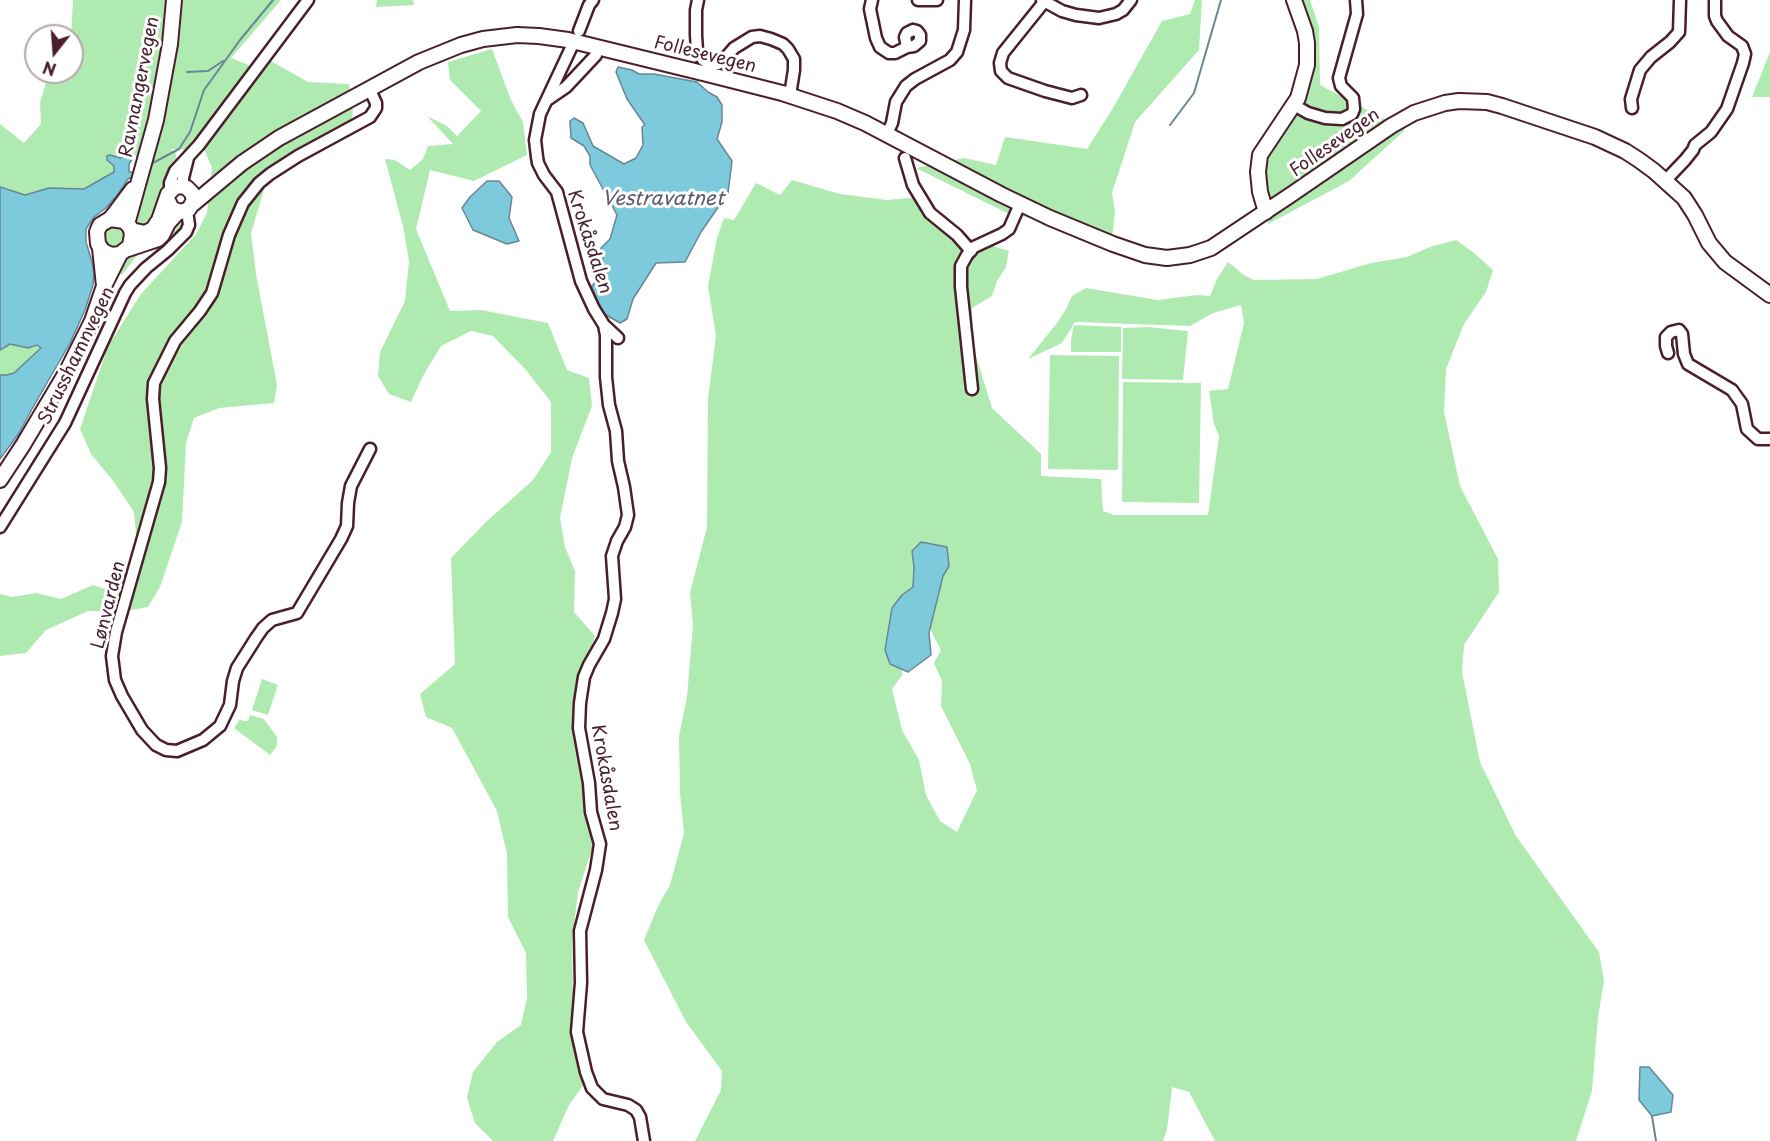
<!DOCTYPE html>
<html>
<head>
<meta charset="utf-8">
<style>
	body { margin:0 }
	#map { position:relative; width:1770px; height:1141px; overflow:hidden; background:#fff; font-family:"Playpen Sans",sans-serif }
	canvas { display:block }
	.north { position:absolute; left:24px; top:24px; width:60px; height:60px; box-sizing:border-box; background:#fff; border:2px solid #b7a5aa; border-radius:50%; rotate:197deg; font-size:16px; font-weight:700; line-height:24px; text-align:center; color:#4a1f2b }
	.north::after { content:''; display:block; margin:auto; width:21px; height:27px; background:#4a1f2b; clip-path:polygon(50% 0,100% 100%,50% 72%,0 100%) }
</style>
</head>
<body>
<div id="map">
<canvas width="1770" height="1141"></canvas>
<div class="north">N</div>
</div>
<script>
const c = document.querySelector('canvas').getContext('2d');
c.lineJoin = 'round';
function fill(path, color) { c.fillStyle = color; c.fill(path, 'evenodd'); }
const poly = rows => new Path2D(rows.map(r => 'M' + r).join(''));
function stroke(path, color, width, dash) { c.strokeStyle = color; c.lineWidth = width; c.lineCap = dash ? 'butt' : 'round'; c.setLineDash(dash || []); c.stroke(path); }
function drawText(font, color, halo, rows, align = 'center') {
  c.font = font + ' "Playpen Sans",sans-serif'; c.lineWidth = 6; c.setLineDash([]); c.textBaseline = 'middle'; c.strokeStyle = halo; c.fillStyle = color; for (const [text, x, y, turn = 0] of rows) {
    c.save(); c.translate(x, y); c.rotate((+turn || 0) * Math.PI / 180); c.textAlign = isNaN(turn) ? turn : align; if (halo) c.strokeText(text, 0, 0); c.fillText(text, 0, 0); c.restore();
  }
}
fill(poly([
	[73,0,281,0,231,58,261,70,271,61,308,82,349,84,353,106,351,135,266,183,251,233,256,274,277,385,274,403,219,408,194,418,186,443,182,522,160,587,148,607,126,611,88,611,46,630,26,653,0,656,0,594,12,597,36,593,61,599,93,585,116,593,137,546,134,512,114,482,91,454,80,429,108,346,141,294,196,234,207,213,212,168,205,151,171,149,176,153,177,164,165,186,156,217,147,226,140,226,135,220,139,196,153,159,147,164,133,154,120,158,115,157,114,172,111,175,84,189,49,188,25,195,0,187,0,124,24,143,41,124,40,102,49,73,72,72,72,36,71,36],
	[377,0,413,0,414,5,376,7],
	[1195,0,1202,0,1199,50,1135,122,1112,193,1115,211,1111,249,1084,229,1007,213,916,168,964,158,996,165,1005,137,1087,149,1113,108,1162,21,1190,14],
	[1290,0,1310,0,1319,27,1320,85,1405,130,1349,181,1268,224,1257,160,1303,86,1303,35],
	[492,49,511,100,523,122,527,155,474,181,430,170,416,229,450,311,481,310,548,323,567,370,589,378,592,406,572,458,560,518,565,547,575,571,574,612,595,636,575,700,574,728,593,836,595,840,578,892,572,941,573,992,590,1055,590,1076,569,1105,553,1141,493,1141,475,1123,467,1098,473,1072,497,1042,521,1025,527,998,526,953,508,917,507,854,497,811,452,728,426,717,420,694,455,664,451,558,486,522,533,480,551,452,551,402,526,370,493,336,471,331,441,346,423,376,411,402,389,394,378,376,380,352,405,301,409,261,403,226,385,159,395,160,410,170,423,159,428,146,453,144,427,116,447,126,457,136,481,111,450,80,448,62],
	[1770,52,1770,97,1752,97],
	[792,180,840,194,887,200,920,197,961,236,1009,251,1006,267,997,281,992,296,972,308,973,346,992,408,1041,454,1041,476,1101,479,1103,511,1114,515,1208,515,1219,436,1214,424,1209,391,1228,389,1244,323,1241,305,1213,313,1190,326,1075,322,1062,343,1028,359,1057,323,1066,309,1072,296,1086,288,1158,300,1197,295,1210,296,1217,279,1228,262,1244,275,1254,280,1317,279,1371,263,1407,257,1430,247,1456,240,1474,253,1493,270,1486,292,1464,324,1446,369,1444,412,1460,486,1498,559,1499,592,1464,645,1462,672,1480,762,1516,836,1599,952,1604,981,1598,1017,1592,1091,1576,1141,1215,1141,1189,1092,1172,1087,1167,1130,1163,1141,695,1141,721,1090,722,1071,686,1022,644,940,658,906,670,885,684,833,680,793,679,736,687,697,693,624,690,593,707,527,708,399,716,336,708,286,717,238,724,218,734,220,756,183,780,195],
	[912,551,949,566,943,576,930,629,941,650,934,663,942,681,941,706,970,764,977,790,957,832,940,821,926,795,919,760,902,730,892,689,903,674,900,668,890,664,902,595,913,587,914,567],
	[180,217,184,220,183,229,168,244,159,251,154,249,139,253,122,275,117,272,126,258],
	'103 237a11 11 0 1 1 22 0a11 11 0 1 1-22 0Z',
	[1074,325,1121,327,1121,352,1071,352,1071,339],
	[1148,327,1188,331,1183,380,1122,379,1123,328],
	[10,344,21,347,33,347,37,345,41,348,14,373,7,375,0,375,0,350],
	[1050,355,1119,356,1118,470,1048,469],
	[1123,382,1201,383,1199,503,1122,502],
	[262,679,278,685,268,715,252,710],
	[250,715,264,719,277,737,277,746,270,755,234,728,240,719,243,721,248,721]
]), '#afebb1');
const water = poly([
	[618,67,632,70,639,74,654,74,697,82,708,92,717,97,722,105,722,122,717,139,732,161,728,193,701,232,685,262,656,263,633,299,627,319,620,323,601,312,590,290,596,280,605,274,601,248,610,239,617,215,590,165,590,156,584,146,571,138,570,121,574,118,583,123,593,146,624,164,636,158,643,145,642,127,645,125,627,99,616,72,618,67],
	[133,154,134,156,129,164,129,172,134,172,133,177,128,179,118,194,106,208,94,217,86,229,86,242,92,262,94,273,93,285,85,310,70,343,32,409,19,433,0,459,0,375,7,375,14,373,41,348,37,345,28,348,10,344,0,350,0,187,25,195,49,188,84,189,114,172,114,166,107,160,107,156,110,155,120,158,133,154],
	[487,181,499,181,512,197,509,218,519,241,507,244,473,230,462,208,470,197,487,181],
	[921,542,947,547,949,566,943,576,929,633,931,655,908,672,890,664,885,650,892,608,902,595,913,587,914,567,912,551,921,542],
	[1640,1067,1649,1067,1673,1095,1671,1112,1652,1116,1639,1100,1640,1067]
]);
fill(water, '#7dcadc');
stroke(water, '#698695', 1.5);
stroke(poly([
	[187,72,208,71,223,61],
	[1170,125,1194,93,1221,0],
	[149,165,179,149,190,132,204,90,240,40,273,0],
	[1652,1116,1656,1141]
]), '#698695', 2);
const minor = poly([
	[698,0,696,10,696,35,697,50,703,60,710,64,718,64,722,62,734,48,752,37,760,36,771,39,783,44,788,49,794,59,794,70,790,95],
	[872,0,870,9,876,38,880,47,889,53,895,53,907,47],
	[918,0,937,0],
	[1042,0,1062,11,1076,15,1099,18,1116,14,1123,10,1131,0],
	[1044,2,1003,53,1000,63,1001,71,1008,78,1045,91,1072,98,1081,95],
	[913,30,917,31,920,35,920,41,914,46,907,47,905,37,907,33,913,30],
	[579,31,589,5,593,0],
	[571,48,540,114,535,140,537,157,538,163,544,175,557,192,581,281,594,309,604,325,618,338],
	[369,88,376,103,376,108,370,117,298,156,270,174,259,183,243,203,229,235,212,293,200,311,175,341,154,383,153,399,160,468,159,482,116,632,112,656,115,680,122,696,142,730,156,745,166,750,177,751,203,740,220,726,230,705,233,681,237,668,256,638,263,628,272,620,297,613,341,539,347,526,348,503,351,486,370,449],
	[547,100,566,87,596,55,598,47],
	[1294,105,1308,113,1325,118,1342,119,1352,114,1354,109,1353,98,1341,86,1339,78,1357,14,1356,0],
	[1632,108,1631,99,1640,70,1651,57,1670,42,1679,32,1680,0],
	[887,134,892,123,896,102,906,86,915,79,950,60,957,52,964,30,965,0],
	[905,158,913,185,930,213,957,235,971,251],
	[1665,181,1685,160,1693,150,1695,145,1711,132,1727,109,1743,63,1745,54,1742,46,1728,36,1717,21,1715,16,1715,0],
	[183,186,183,178,188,158],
	[170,191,170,183,175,171,199,145,308,0],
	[604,325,606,335,606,377,609,405,616,431,618,461,624,487,628,515,625,527,617,541,612,556,615,599,612,613,604,639,589,665,584,677,580,703,579,728,589,783,591,812,600,844,596,870,580,931,581,983,577,1032,586,1072,592,1088,603,1099,628,1105,636,1110,640,1117,644,1141],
	[1668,353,1666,346,1666,337,1671,332,1679,330,1682,334,1684,354,1688,364,1732,390,1742,404,1747,429,1758,439,1770,439],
	[972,389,961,287,961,266,967,255,974,247,1002,234,1009,229,1020,204],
	[0,527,65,423,125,293,130,285,146,268,168,250,186,232,189,225,187,211]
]);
const major = poly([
	[193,204,242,163,279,138,419,62,461,45,483,39,517,35,539,36,568,40,707,74,782,93,837,111,865,123,1002,195,1050,218,1113,244,1145,255,1167,258,1190,255,1211,248,1292,194,1391,126,1414,113,1445,103,1459,101,1487,102,1502,106,1595,137,1625,151,1639,160,1654,171,1684,198,1695,215,1709,243,1725,262,1770,295],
	[1266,212,1260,192,1258,172,1260,155,1298,98,1307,65,1307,43,1305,31,1294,0],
	[110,219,124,221,130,227,132,234,130,246,120,254,111,255,103,251,98,244,97,232,100,225,110,219,115,213,133,189],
	[127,224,156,120,170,44,174,0],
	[131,230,145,233,153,229,159,220,168,194,175,187,183,186,187,188,192,193,194,200,189,209,181,212,172,209,167,199],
	[100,248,104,286],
	[128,249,158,239,162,235,168,223,178,212],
	[0,480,23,445,67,371,92,321,104,286,120,254]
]);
stroke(minor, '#4a1f2b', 15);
stroke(major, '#4a1f2b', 18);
stroke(minor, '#fff', 10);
stroke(major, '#fff', 14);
drawText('18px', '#4a1f2b', '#fff', [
	["Follesevegen",705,55,14],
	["Ravnangervegen",140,87,-79],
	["Follesevegen",1335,143,-35],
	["Krokåsdalen",589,242,72],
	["Strusshamnvegen",77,356,-64],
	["Lønvarden",109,605,-76],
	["Krokåsdalen",606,778,80]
]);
drawText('italic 20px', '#5c5b69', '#fff', [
	["Vestravatnet",663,199]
]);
</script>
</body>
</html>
